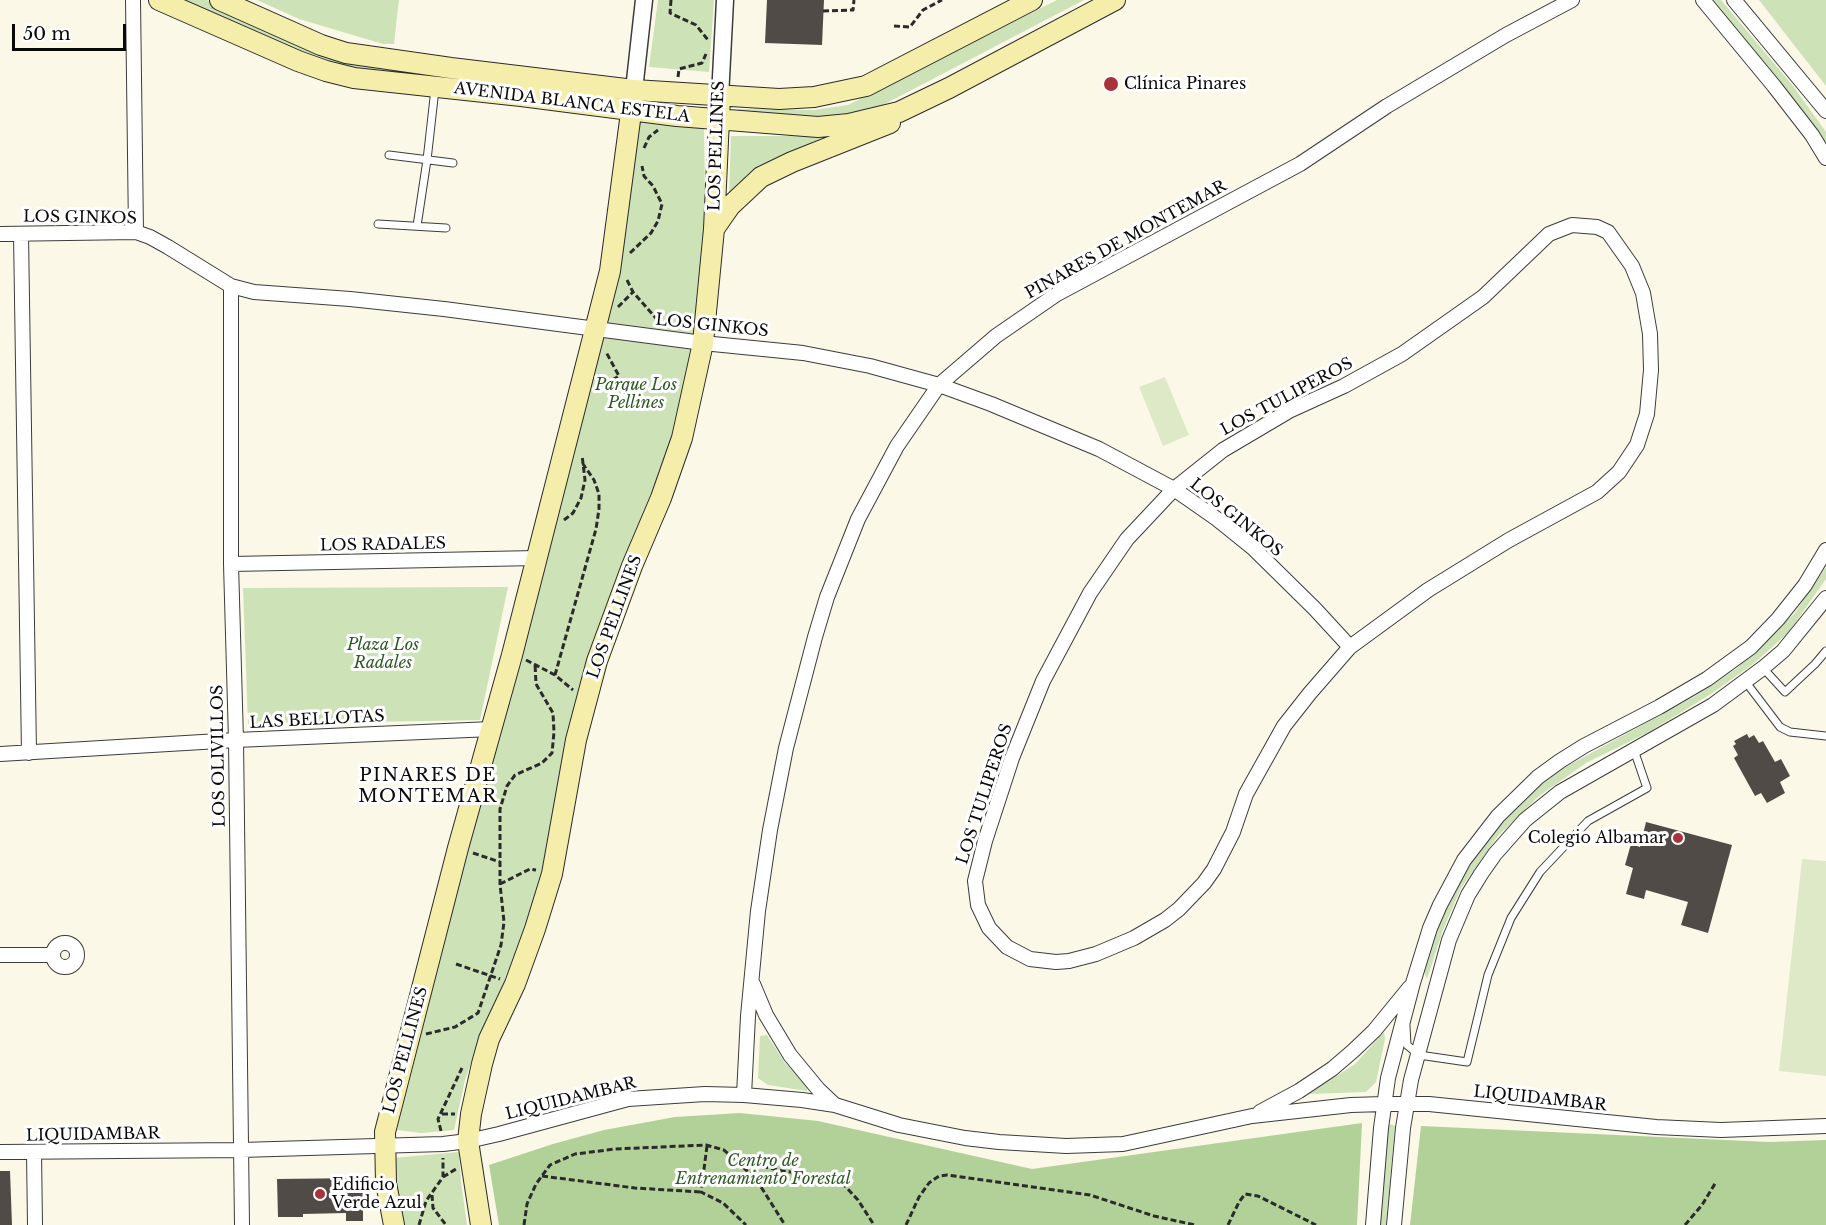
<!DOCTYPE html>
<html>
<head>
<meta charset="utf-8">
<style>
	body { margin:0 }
	#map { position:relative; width:1826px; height:1225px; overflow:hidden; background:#fcf8e8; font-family:"Libre Baskerville",serif }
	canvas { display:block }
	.scale { position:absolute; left:12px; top:24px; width:114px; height:27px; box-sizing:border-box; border:3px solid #090909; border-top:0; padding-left:8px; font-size:18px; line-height:21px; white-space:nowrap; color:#090909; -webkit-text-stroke:4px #fff; paint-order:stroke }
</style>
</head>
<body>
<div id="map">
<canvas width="1826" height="1225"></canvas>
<div class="scale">50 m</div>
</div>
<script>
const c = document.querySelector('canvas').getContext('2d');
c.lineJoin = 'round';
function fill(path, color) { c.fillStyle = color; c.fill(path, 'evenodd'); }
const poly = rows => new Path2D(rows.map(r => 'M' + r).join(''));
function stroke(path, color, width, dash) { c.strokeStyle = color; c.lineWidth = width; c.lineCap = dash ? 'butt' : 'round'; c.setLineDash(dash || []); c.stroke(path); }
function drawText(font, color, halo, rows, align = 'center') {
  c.font = font + ' "Libre Baskerville",serif'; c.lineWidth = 6; c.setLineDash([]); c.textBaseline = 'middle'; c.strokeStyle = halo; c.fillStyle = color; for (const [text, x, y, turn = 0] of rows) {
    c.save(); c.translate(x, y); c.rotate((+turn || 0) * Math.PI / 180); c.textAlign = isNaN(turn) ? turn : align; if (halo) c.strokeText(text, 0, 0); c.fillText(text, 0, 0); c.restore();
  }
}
fill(poly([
	[182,0,207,0,320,51,611,91,609,101,350,69,308,58],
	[257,0,399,0,394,44,383,44,299,19],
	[658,0,714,0,709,72,649,67],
	[1057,0,1084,0,879,107,820,120,739,115,738,109,813,110,848,105],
	[1714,0,1721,0,1793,86,1826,132,1826,144,1794,99],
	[1759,0,1826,0,1826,86],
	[638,120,704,129,706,258,702,295,681,404,526,926,497,999,482,1031,465,1080,454,1130,421,1133,397,1130,620,253,628,212],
	[731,136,826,136,758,166,729,195],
	[1826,567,1826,579,1788,633,1753,664,1711,694,1649,732,1586,763,1539,796,1497,837,1461,888,1443,930,1427,979,1423,970,1437,928,1454,887,1470,862,1500,824,1527,797,1553,774,1697,695,1737,668,1794,614],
	[508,587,480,720,248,724,243,588],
	[1384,1032,1385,1039,1376,1082,1366,1092,1309,1094,1355,1064],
	[767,1035,785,1063,808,1085,807,1091,768,1085,758,1078,760,1036],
	[1390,1124,1395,1126,1386,1225,1380,1225,1388,1125],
	[459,1152,461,1182,467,1225,403,1225,393,1158]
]), '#cde2b7');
fill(poly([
	[740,1113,818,1121,1032,1169,1362,1123,1357,1225,499,1225,489,1165,553,1144,604,1130,675,1117],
	[1421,1126,1769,1142,1826,1140,1826,1225,1410,1225]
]), '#b1d198');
fill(poly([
	[1165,377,1189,435,1163,446,1139,387],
	[1802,859,1826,861,1826,1076,1779,1071]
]), '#deeac7');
fill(poly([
	[767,0,824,0,822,45,765,43],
	[1747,734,1749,738,1754,735,1759,743,1763,741,1775,762,1781,759,1790,776,1780,782,1785,793,1767,803,1761,793,1755,796,1734,758,1738,755,1733,746,1736,744,1734,741],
	[1646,822,1732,845,1708,933,1681,925,1688,902,1646,890,1644,899,1626,894,1633,868,1625,865,1631,844,1640,847],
	[0,1171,10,1171,12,1225,0,1225],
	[363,1178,363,1221,346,1221,346,1213,303,1214,303,1217,278,1217,277,1179]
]), '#514b47');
const service = poly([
	[389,155,453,163],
	[378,224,446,228],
	[417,226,427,160,435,89],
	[1763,668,1785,692,1815,664,1826,651],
	[1745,681,1780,727,1790,732,1826,736],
	[1406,1026,1407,1045,1419,1055,1467,1062,1488,975,1511,918,1540,872,1588,821,1647,788,1634,750]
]);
const minor = poly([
	[133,0,136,232],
	[1703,0,1774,86,1812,135,1826,158],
	[1734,0,1826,111],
	[1572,225,1597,227,1608,232,1632,266,1643,293,1650,334,1651,370,1647,414,1637,445,1619,472,1597,492,1509,540,1428,590,1350,647,1310,693,1284,726,1246,794,1233,832,1214,869,1204,883,1179,909,1165,920,1134,938,1096,954,1069,961,1056,962,1030,959,1007,947,989,928,978,905,975,881,985,841,1012,758,1043,681,1090,593,1127,539,1174,489,1223,450,1289,411,1344,386,1402,354,1483,297,1549,234,1572,225],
	[0,234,136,232,150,237,168,247,231,286,254,292,350,299,444,309,703,343,803,353,870,366,939,385,991,404,1099,449,1174,489,1217,519,1253,548,1315,609,1350,647],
	[21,234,29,753],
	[231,286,231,564,236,740,242,1225],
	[231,564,537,558],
	[0,754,236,740,492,729],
	'53 955a12 12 0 1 1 24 0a12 12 0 1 1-24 0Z',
	[0,955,53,955],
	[753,984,766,1015,790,1055,818,1089,835,1105],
	[744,1095,748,1016,758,911,770,830,786,748,815,637,827,597,858,519,897,446,939,385,996,336,1057,294,1300,164,1387,106,1506,35,1572,0],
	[1260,1112,1299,1091,1332,1069,1353,1051,1374,1031,1410,987],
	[0,1152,241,1150,443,1144,468,1141,499,1134,628,1099,705,1094,744,1095,802,1100,835,1105,899,1125,965,1138,999,1142,1066,1146,1123,1144,1252,1116,1351,1105,1384,1104,1429,1104,1656,1127,1721,1130,1826,1126],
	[34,1152,35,1225],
	[1373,1225,1381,1128,1388,1078,1413,983,1430,928,1440,905,1464,860,1498,816,1538,777,1560,761,1584,746,1659,707,1707,679,1751,647,1778,619,1805,585,1826,550],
	[1394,1225,1403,1128,1411,1080,1449,940,1468,895,1481,874,1495,854,1525,820,1560,792,1713,705,1763,668,1783,651,1826,598]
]);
const tertiary = poly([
	[634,90,644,0],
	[720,97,725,0]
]);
const secondary = poly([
	[159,0,298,61,326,71,354,78,521,96,677,116,818,127,849,124,899,112,949,88,1115,0],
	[220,0,321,45,346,53,451,68,634,90,779,99,814,97,866,86,1032,0],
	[714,229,730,206,761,177,792,162,890,123],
	[394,1225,386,1183,385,1132,458,848,512,655,610,271,634,90],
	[481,1225,468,1141,471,1114,482,1064,489,1039,515,984,535,929,552,874,576,740,597,661,632,566,661,498,682,438,703,343,714,229,720,97]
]);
stroke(service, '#3c3c3c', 9);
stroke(minor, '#3c3c3c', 16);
stroke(tertiary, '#3c3c3c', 19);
stroke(secondary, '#2b2b2b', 22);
stroke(poly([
	[671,0,670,13,696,25,708,40],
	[823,11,853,10,854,0],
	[894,26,910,27,923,10,942,0],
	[678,77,679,69,702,63,706,54],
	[644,148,649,137,658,130],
	[630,253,651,233,658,221,662,204,653,186,644,176,642,166],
	[627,280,633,292,661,324],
	[618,307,633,292],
	[597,389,619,376,606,352],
	[564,520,573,513,581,498,585,480,582,455],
	[526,660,555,675,573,690],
	[555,675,596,529,599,509,599,494,594,480,583,464],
	[473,853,500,862],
	[500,884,530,869,536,870],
	[456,964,500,979],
	[426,1034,455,1027,478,1013,501,945,504,922,500,884,500,809,507,786,515,775,542,763,552,753,554,732,553,713,536,684,535,663],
	[442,1114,455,1114],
	[441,1131,438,1119,462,1068],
	[707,1146,701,1192,723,1203,746,1225],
	[736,1160,782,1171,813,1175,844,1185,858,1200,874,1225],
	[542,1176,635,1188,701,1192],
	[443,1177,456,1169],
	[432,1195,433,1208,446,1225],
	[419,1225,426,1201,443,1177,443,1158],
	[524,1225,527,1204,536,1184,550,1165,575,1154,615,1149,706,1145,724,1150,756,1179,785,1225],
	[906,1225,919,1197,929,1183,939,1176,947,1175,1090,1195,1154,1216,1195,1225],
	[1228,1225,1239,1202,1245,1194,1258,1196,1316,1225],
	[1685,1225,1702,1205,1716,1182]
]), '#2b2b2b', 3, [6, 3]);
stroke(service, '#fff', 7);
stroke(minor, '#fff', 14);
stroke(tertiary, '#fff', 16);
stroke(secondary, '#f5edaa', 20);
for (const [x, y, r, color] of [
	[1111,84,8,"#a83338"],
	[1678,838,6,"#a83338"],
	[320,1194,6,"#a83338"]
]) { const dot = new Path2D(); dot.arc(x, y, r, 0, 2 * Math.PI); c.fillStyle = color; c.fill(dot); stroke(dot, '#fff', 2); }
drawText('16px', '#090909', '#fff', [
	["Clínica Pinares",1124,84],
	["Colegio Albamar",1666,838,"right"],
	["Edificio",332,1185],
	["Verde Azul",332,1203]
], 'left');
drawText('16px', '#090909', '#fff', [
	["AVENIDA BLANCA ESTELA",572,103,7],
	["LOS PELLINES",717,146,-88],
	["LOS GINKOS",80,218,1],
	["PINARES DE MONTEMAR",1126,240,-29],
	["LOS GINKOS",712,326,6],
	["LOS TULIPEROS",1287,397,-28],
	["LOS GINKOS",1236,518,39],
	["LOS RADALES",383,545,-1],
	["LOS PELLINES",615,617,-70],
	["LAS BELLOTAS",317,720,-3],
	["LOS OLIVILLOS",219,756,-91],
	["LOS TULIPEROS",985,794,-72],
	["LOS PELLINES",406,1050,-75],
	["LIQUIDAMBAR",571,1099,-14],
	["LIQUIDAMBAR",1540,1099,6],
	["LIQUIDAMBAR",93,1135,-1]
]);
drawText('italic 16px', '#2e5822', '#fff', [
	["Parque Los",636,385],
	["Pellines",636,403],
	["Plaza Los",383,645],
	["Radales",383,663],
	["Centro de",763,1161],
	["Entrenamiento Forestal",763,1179]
]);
c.letterSpacing = '1.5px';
drawText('18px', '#090909', '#fff', [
	["PINARES DE",428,776],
	["MONTEMAR",428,797]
]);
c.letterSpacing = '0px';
</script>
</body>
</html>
